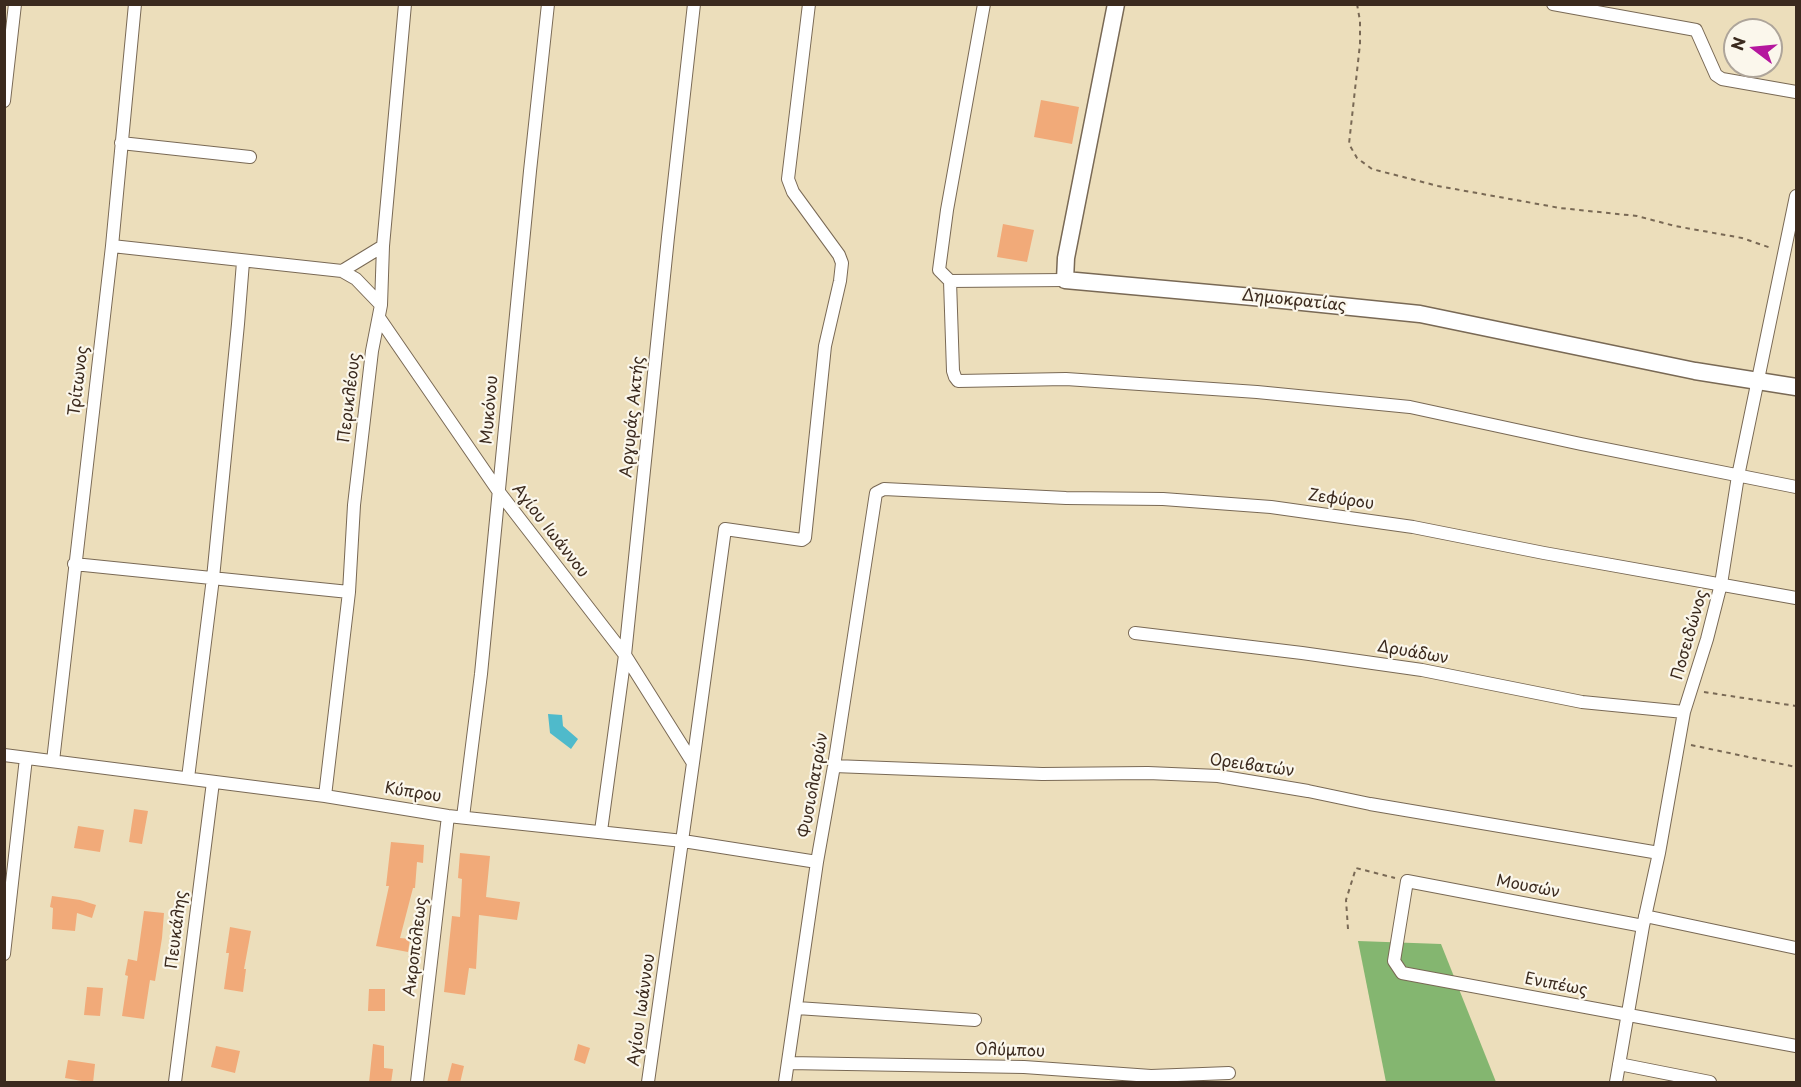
<!DOCTYPE html>
<html>
<head>
<meta charset="utf-8">
<style>
	body { margin:0 }
	#map { position:relative; width:1801px; height:1087px; overflow:hidden; background:#ecdebb; font-family:"Playpen Sans",sans-serif }
	canvas { display:block }
	.frame { position:absolute; inset:0; border:6px solid #3b2a1e; pointer-events:none }
	.north { position:absolute; left:1723px; top:18px; width:60px; height:60px; box-sizing:border-box; background:#fbf7ec; border:2px solid #aea59a; border-radius:50%; rotate:286deg; font-size:16px; font-weight:700; line-height:24px; text-align:center; color:#3b2a1e }
	.north::after { content:''; display:block; margin:auto; width:21px; height:27px; background:#b5179e; clip-path:polygon(50% 0,100% 100%,50% 72%,0 100%) }
</style>
</head>
<body>
<div id="map">
<canvas width="1801" height="1087"></canvas>
<div class="frame"></div>
<div class="north">N</div>
</div>
<script>
const c = document.querySelector('canvas').getContext('2d');
c.lineJoin = 'round';
function fill(path, color) { c.fillStyle = color; c.fill(path, 'evenodd'); }
const poly = rows => new Path2D(rows.map(r => 'M' + r).join(''));
function stroke(path, color, width, dash) { c.strokeStyle = color; c.lineWidth = width; c.lineCap = dash ? 'butt' : 'round'; c.setLineDash(dash || []); c.stroke(path); }
function drawText(font, color, halo, rows, align = 'center') {
  c.font = font + ' "Playpen Sans",sans-serif'; c.lineWidth = 4.5; c.setLineDash([]); c.textBaseline = 'middle'; c.strokeStyle = halo; c.fillStyle = color; for (const [text, x, y, turn = 0] of rows) {
    c.save(); c.translate(x, y); c.rotate((+turn || 0) * Math.PI / 180); c.textAlign = isNaN(turn) ? turn : align; if (halo) c.strokeText(text, 0, 0); c.fillText(text, 0, 0); c.restore();
  }
}
fill(poly([
	[1358,941,1441,944,1496,1082,1386,1082]
]), '#84b670');
fill(poly([
	[548,714,562,715,563,726,578,739,571,749,550,733]
]), '#4fbacb');
fill(poly([
	[1041,100,1079,107,1072,144,1034,137],
	[1003,224,1034,230,1027,262,997,257],
	[134,809,148,811,142,844,129,842],
	[78,826,104,830,100,852,74,848],
	[391,842,424,845,423,863,417,862,415,888,413,888,400,938,410,939,408,952,376,946,389,886,386,886],
	[460,853,490,856,486,897,520,902,517,920,479,915,476,969,469,968,465,995,444,992,452,916,460,917,462,879,458,878],
	[52,896,80,900,96,905,92,918,77,913,75,931,52,929,53,908,50,907],
	[144,911,164,913,162,938,155,981,150,980,144,1019,122,1016,128,976,125,975,128,959,137,961],
	[230,927,251,931,244,969,246,969,243,992,224,989,229,953,226,953],
	[87,987,103,988,100,1016,84,1015],
	[369,989,385,989,385,1011,368,1011],
	[373,1044,384,1046,384,1068,393,1069,391,1083,369,1083],
	[578,1044,590,1048,585,1064,574,1060],
	[216,1046,240,1051,235,1073,211,1067],
	[68,1060,95,1064,93,1083,65,1078],
	[452,1063,464,1066,460,1083,447,1083]
]), '#f1aa79');
const street = poly([
	[984,4,947,210,939,270,950,281,1065,280],
	[1553,4,1696,30,1716,75,1722,79,1796,92],
	[4,101,15,4],
	[121,143,250,157],
	[112,246,342,271,356,279,381,305],
	[342,271,383,246],
	[950,281,953,371,955,377,958,381,1066,379,1257,392,1410,407,1581,444,1796,487],
	[380,319,499,492,625,655,693,763,648,1082],
	[74,564,349,592],
	[1135,633,1302,653,1422,670,1582,702,1684,712],
	[4,755,325,796,448,816,683,841,817,862],
	[53,761,112,246,135,4],
	[693,763,725,529,802,540,805,538,825,346,840,281,842,263,839,255,793,192,788,179,809,4],
	[834,766,1042,774,1148,773,1218,776,1308,791,1370,804,1659,853],
	[188,778,213,578,238,324,243,262],
	[325,796,349,592,354,505,372,351,381,305,383,246,405,4],
	[463,817,481,674,530,171,548,4],
	[601,831,625,655,668,237,694,4],
	[1645,916,1796,948],
	[1643,926,1407,881,1394,961,1402,973,1796,1046],
	[4,954,26,758],
	[797,1008,975,1020],
	[788,1063,1024,1067,1151,1076,1229,1073],
	[1619,1064,1710,1082],
	[175,1082,213,782],
	[417,1082,448,816],
	[785,1082,817,862,834,766,876,493,884,489,1066,498,1163,499,1271,507,1413,527,1544,553,1796,598],
	[1616,1082,1643,926,1659,853,1684,712,1707,639,1721,584,1738,476,1796,196]
]);
const secondary = poly([
	[1116,4,1066,258,1065,280,1253,297,1420,314,1695,371,1796,387]
]);
stroke(street, '#796955', 14);
stroke(secondary, '#796955', 19);
stroke(poly([
	[1357,4,1360,21,1360,44,1349,144,1357,158,1372,169,1438,186,1560,208,1637,216,1675,226,1742,238,1771,248],
	[1704,692,1796,706],
	[1691,745,1796,767],
	[1348,929,1346,900,1356,868,1395,878]
]), '#796955', 2, [4.5, 4.5]);
stroke(street, '#fff', 12);
stroke(secondary, '#fff', 16);
drawText('16px', '#3b2a1e', '#fbf7ec', [
	["Δημοκρατίας",1294,301,6],
	["Τρίτωνος",79,381,-83],
	["Περικλέους",350,398,-83],
	["Μυκόνου",490,410,-85],
	["Αργυράς Ακτής",633,417,-84],
	["Ζεφύρου",1341,500,8],
	["Αγίου Ιωάννου",550,531,52],
	["Ποσειδώνος",1690,635,-74],
	["Δρυάδων",1413,653,10],
	["Ορειβατών",1252,766,8],
	["Φυσιολατρών",814,785,-80],
	["Κύπρου",413,793,9],
	["Μουσών",1528,887,11],
	["Πευκάλης",177,930,-83],
	["Ακροπόλεως",416,947,-83],
	["Ενιπέως",1556,985,11],
	["Αγίου Ιωάννου",642,1010,-82],
	["Ολύμπου",1010,1051,2]
]);
</script>
</body>
</html>
